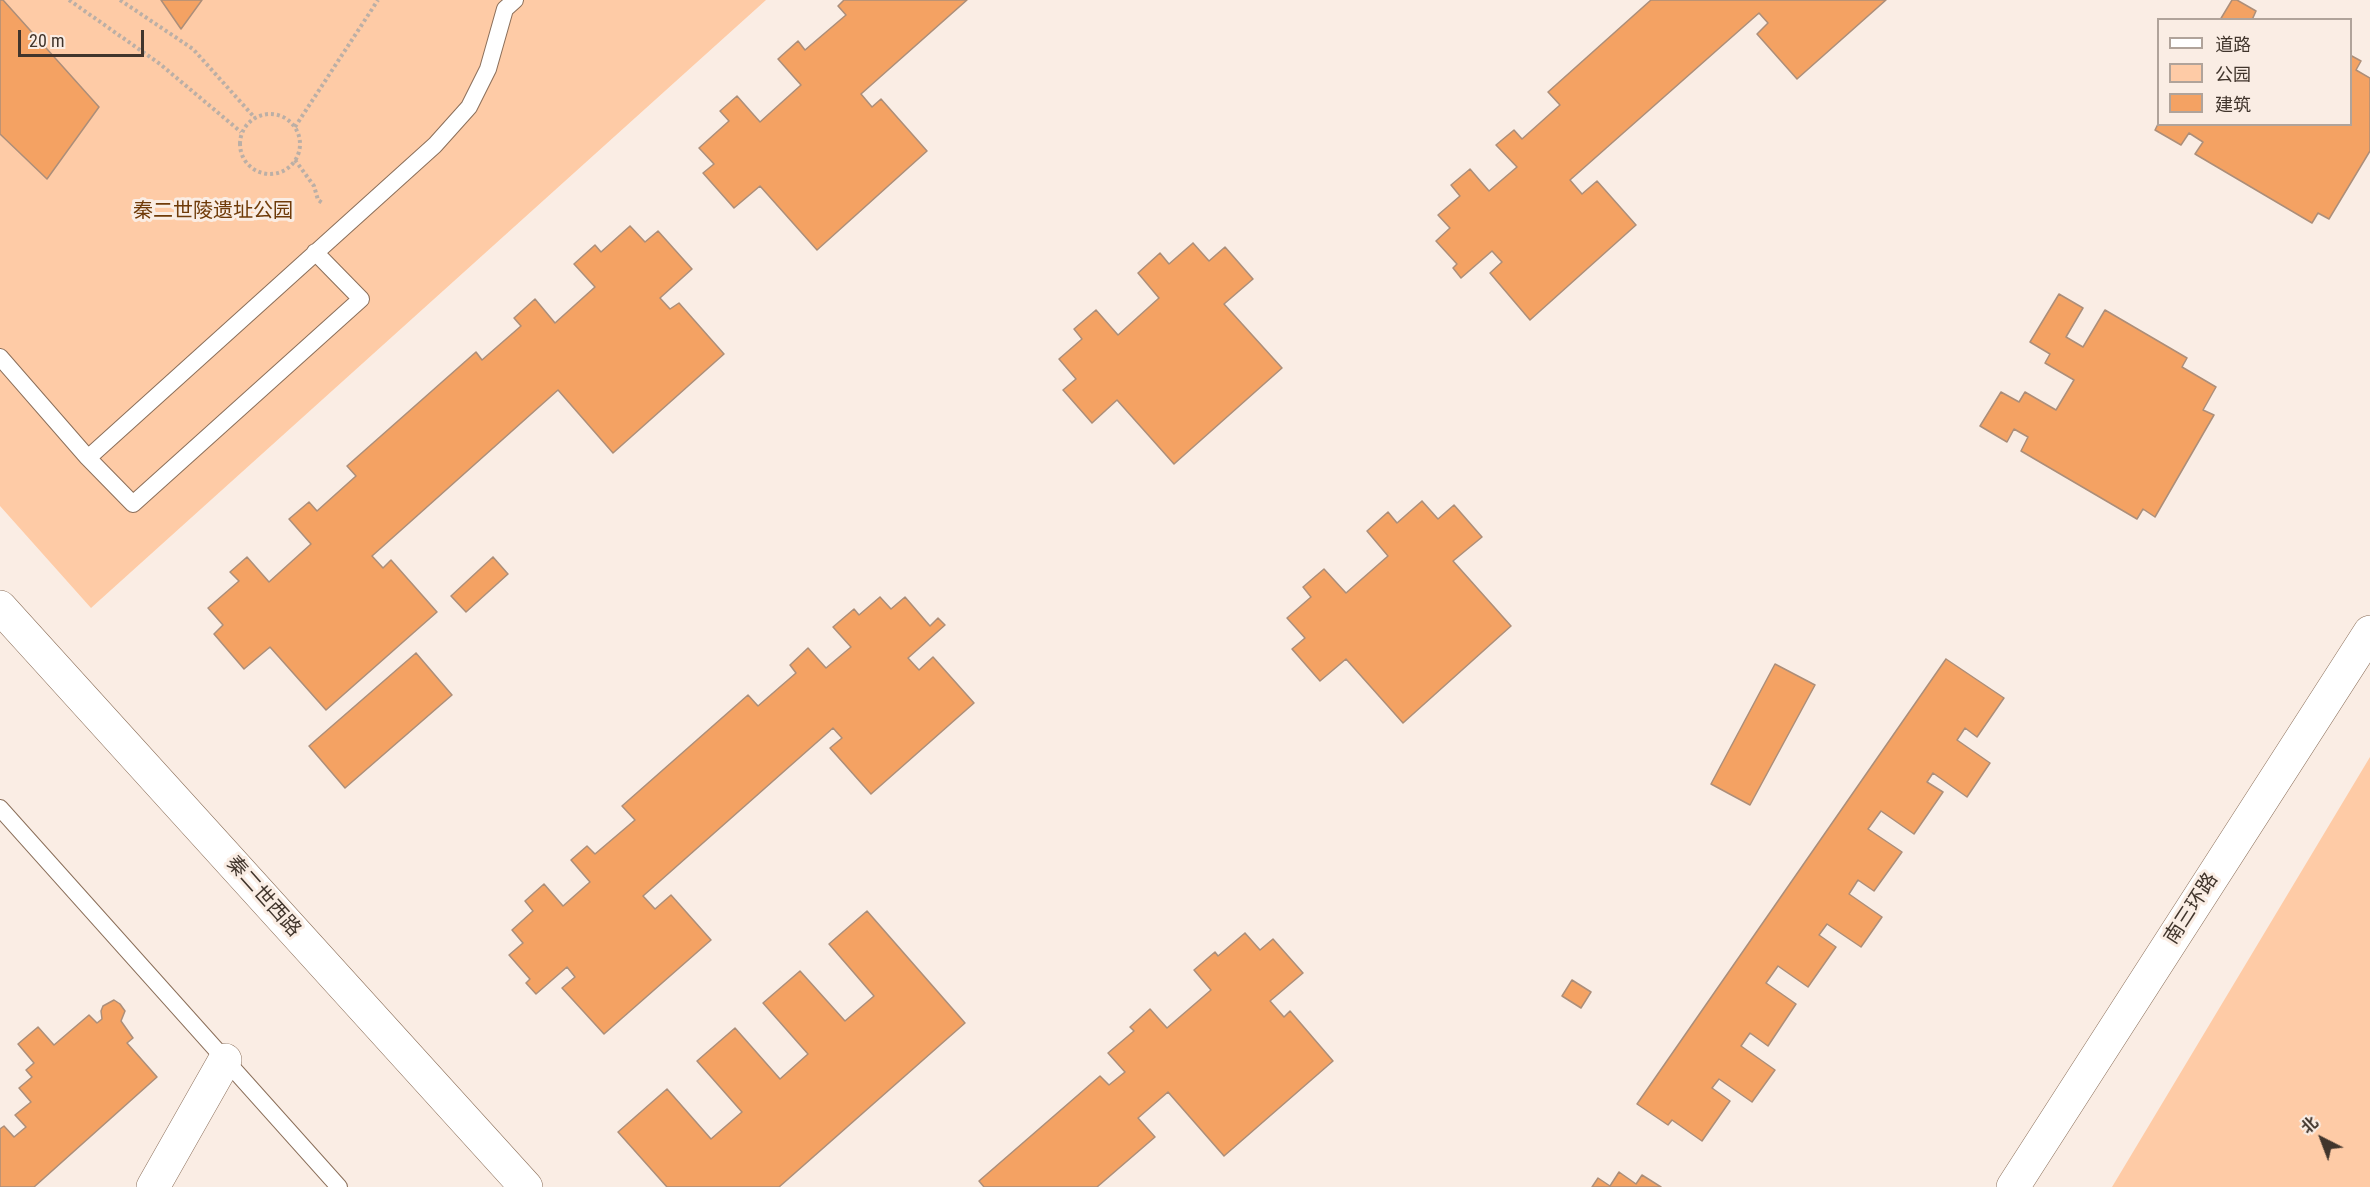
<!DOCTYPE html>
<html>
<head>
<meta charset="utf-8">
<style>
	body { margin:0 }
	#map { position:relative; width:2370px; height:1187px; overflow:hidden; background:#faede4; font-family:"Roboto Condensed","Noto Sans SC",sans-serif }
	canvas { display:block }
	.legend { position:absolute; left:2157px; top:18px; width:195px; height:108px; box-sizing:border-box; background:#faede4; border:2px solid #b0a39a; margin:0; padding:8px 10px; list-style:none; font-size:18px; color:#41352c }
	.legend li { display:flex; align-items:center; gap:12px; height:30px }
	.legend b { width:30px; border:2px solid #b0a39a }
	.north { position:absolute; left:2292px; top:1109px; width:60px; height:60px; -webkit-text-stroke:4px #faede4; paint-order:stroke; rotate:318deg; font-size:16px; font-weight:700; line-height:24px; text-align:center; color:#41352c }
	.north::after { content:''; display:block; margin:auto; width:21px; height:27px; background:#41352c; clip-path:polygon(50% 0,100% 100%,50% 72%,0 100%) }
	.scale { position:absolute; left:18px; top:30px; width:126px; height:27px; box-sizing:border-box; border:3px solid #41352c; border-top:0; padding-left:8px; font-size:18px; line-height:21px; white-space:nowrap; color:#41352c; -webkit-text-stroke:4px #faede4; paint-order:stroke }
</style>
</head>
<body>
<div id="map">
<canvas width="2370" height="1187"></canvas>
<ul class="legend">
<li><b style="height:8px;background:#fff"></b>道路</li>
<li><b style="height:16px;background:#fecba6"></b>公园</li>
<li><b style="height:16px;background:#f4a263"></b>建筑</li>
</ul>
<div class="north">北</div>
<div class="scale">20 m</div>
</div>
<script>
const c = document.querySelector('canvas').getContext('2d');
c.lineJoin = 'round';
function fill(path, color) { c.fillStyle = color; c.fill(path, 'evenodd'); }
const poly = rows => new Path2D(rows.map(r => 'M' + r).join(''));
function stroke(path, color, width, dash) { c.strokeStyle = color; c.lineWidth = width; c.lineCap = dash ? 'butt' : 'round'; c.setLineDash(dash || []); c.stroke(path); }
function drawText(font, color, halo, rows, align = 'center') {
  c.font = font + ' "Roboto Condensed","Noto Sans SC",sans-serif'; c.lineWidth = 6; c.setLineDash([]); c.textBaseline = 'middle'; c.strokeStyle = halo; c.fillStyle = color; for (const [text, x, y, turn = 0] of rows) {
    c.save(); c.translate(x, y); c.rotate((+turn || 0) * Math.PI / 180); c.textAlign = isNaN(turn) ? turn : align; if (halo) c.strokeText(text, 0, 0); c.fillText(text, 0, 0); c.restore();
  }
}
fill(poly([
	[0,0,766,0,91,608,0,506],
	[2370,757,2370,1187,2112,1187]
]), '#fecba6');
const building = poly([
	[0,0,3,0,99,107,47,179,0,134,0,0],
	[161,0,202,0,181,29,161,0],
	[844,0,967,0,861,94,872,107,881,99,927,151,817,250,760,186,734,208,703,173,714,164,699,148,729,121,720,111,737,96,760,122,801,85,778,59,798,41,805,50,846,15,838,6,844,0],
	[1651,0,1886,0,1797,79,1757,34,1768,23,1759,13,1570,180,1582,194,1597,181,1636,225,1530,320,1490,273,1502,262,1492,251,1461,278,1453,268,1457,264,1436,241,1450,228,1438,215,1460,196,1451,185,1470,169,1489,191,1517,167,1496,145,1514,130,1522,139,1560,105,1548,92,1651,0],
	[2232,0,2237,0,2256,11,2252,20,2220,20,2232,0],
	[2350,55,2361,61,2356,70,2370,78,2370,151,2329,219,2318,213,2312,223,2195,154,2203,142,2189,133,2181,145,2155,130,2158,124,2350,124,2350,55],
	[630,226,645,242,658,231,692,269,660,298,670,309,679,303,724,354,613,453,558,390,372,556,383,568,391,560,437,612,326,710,270,647,244,669,214,634,223,625,208,608,239,581,230,572,247,557,269,582,311,544,289,519,309,502,317,511,356,476,347,466,476,352,482,360,521,326,514,318,535,299,555,323,595,287,574,264,595,245,601,252,630,226],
	[1193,243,1209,261,1225,247,1253,279,1224,304,1282,368,1174,464,1117,400,1092,423,1063,390,1076,379,1059,359,1082,339,1074,329,1096,310,1118,335,1159,298,1138,273,1160,253,1169,264,1193,243],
	[2059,294,2083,308,2066,337,2083,347,2105,310,2187,358,2182,367,2216,387,2203,410,2214,415,2155,517,2143,509,2137,519,2021,451,2028,437,2014,429,2007,442,1980,426,2001,392,2019,402,2025,392,2056,410,2074,380,2045,363,2050,354,2030,342,2059,294],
	[1422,501,1438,519,1454,505,1482,537,1453,561,1511,626,1403,723,1346,659,1320,681,1292,649,1305,638,1287,618,1311,597,1303,587,1324,569,1346,593,1388,556,1367,531,1388,512,1397,523,1422,501],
	[493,557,508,574,466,612,451,596,493,557],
	[880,597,891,609,905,597,930,626,938,618,945,625,908,658,919,670,933,657,974,703,871,794,830,748,842,738,833,728,643,896,655,909,671,895,711,940,604,1034,562,988,575,977,567,967,536,994,526,983,530,979,509,955,523,943,512,930,533,911,525,901,544,884,563,906,590,882,571,860,587,846,595,854,635,820,622,806,748,695,758,706,796,673,790,665,808,648,826,668,851,647,833,627,854,609,859,615,880,597],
	[416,653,452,695,345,788,309,746,416,653],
	[1946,659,2004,698,1977,737,1965,728,1957,740,1990,763,1967,797,1933,773,1927,782,1943,792,1914,834,1881,811,1868,829,1902,852,1874,891,1858,880,1849,894,1882,917,1861,947,1827,924,1819,935,1836,947,1808,987,1778,966,1766,983,1796,1004,1768,1046,1750,1033,1741,1046,1775,1070,1752,1102,1719,1079,1712,1088,1730,1101,1702,1141,1672,1120,1668,1125,1637,1104,1946,659],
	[1775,664,1815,685,1750,805,1711,784,1775,664],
	[867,911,965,1023,779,1187,667,1187,618,1132,667,1089,711,1139,742,1112,697,1061,735,1028,780,1079,808,1054,763,1003,800,971,845,1021,874,996,829,944,867,911],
	[1245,933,1260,950,1273,939,1303,973,1270,1001,1284,1017,1290,1011,1333,1061,1224,1156,1168,1092,1138,1118,1155,1137,1097,1187,984,1187,979,1181,1100,1076,1109,1085,1125,1072,1108,1053,1134,1031,1130,1027,1150,1009,1167,1028,1211,990,1194,970,1215,952,1218,956,1245,933],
	[1572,980,1591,992,1581,1008,1562,996,1572,980],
	[114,1000,120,1004,125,1011,121,1021,133,1038,127,1043,157,1077,34,1187,0,1187,0,1129,4,1126,14,1137,26,1127,15,1115,31,1102,19,1088,32,1077,26,1070,34,1063,18,1044,38,1027,54,1045,89,1015,97,1023,102,1019,101,1011,103,1006,114,1000],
	[1619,1172,1636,1184,1642,1175,1661,1187,1592,1187,1598,1178,1610,1186,1619,1172]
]);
fill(building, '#f4a263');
stroke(building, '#ac8e79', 1.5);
const lane = poly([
	[0,357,88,458,435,145,469,107,488,69,505,9,515,0],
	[88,458,133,504,361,299,315,252],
	[0,808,339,1187]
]);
const street = poly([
	[0,607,526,1187],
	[153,1187,225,1060]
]);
const highway = poly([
	[2013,1187,2370,632]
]);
stroke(lane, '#8b6f5a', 18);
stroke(street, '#8b6f5a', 34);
stroke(highway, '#8b6f5a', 34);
stroke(poly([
	[69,0,160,64,241,132],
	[120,0,193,49,255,118],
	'240 144a30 30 0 1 1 60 0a30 30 0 1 1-60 0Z',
	[295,127,378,0],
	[295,160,314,186,318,200,324,204]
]), '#bbafa6', 4, [3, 3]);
stroke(lane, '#fff', 16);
stroke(street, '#fff', 33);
stroke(highway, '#fff', 33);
drawText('20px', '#6f3b09', '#faede4', [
	["秦二世陵遗址公园",213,212]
]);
drawText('20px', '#41352c', '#faede4', [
	["秦二世西路",263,897,48],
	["南三环路",2192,909,-57]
]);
</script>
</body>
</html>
